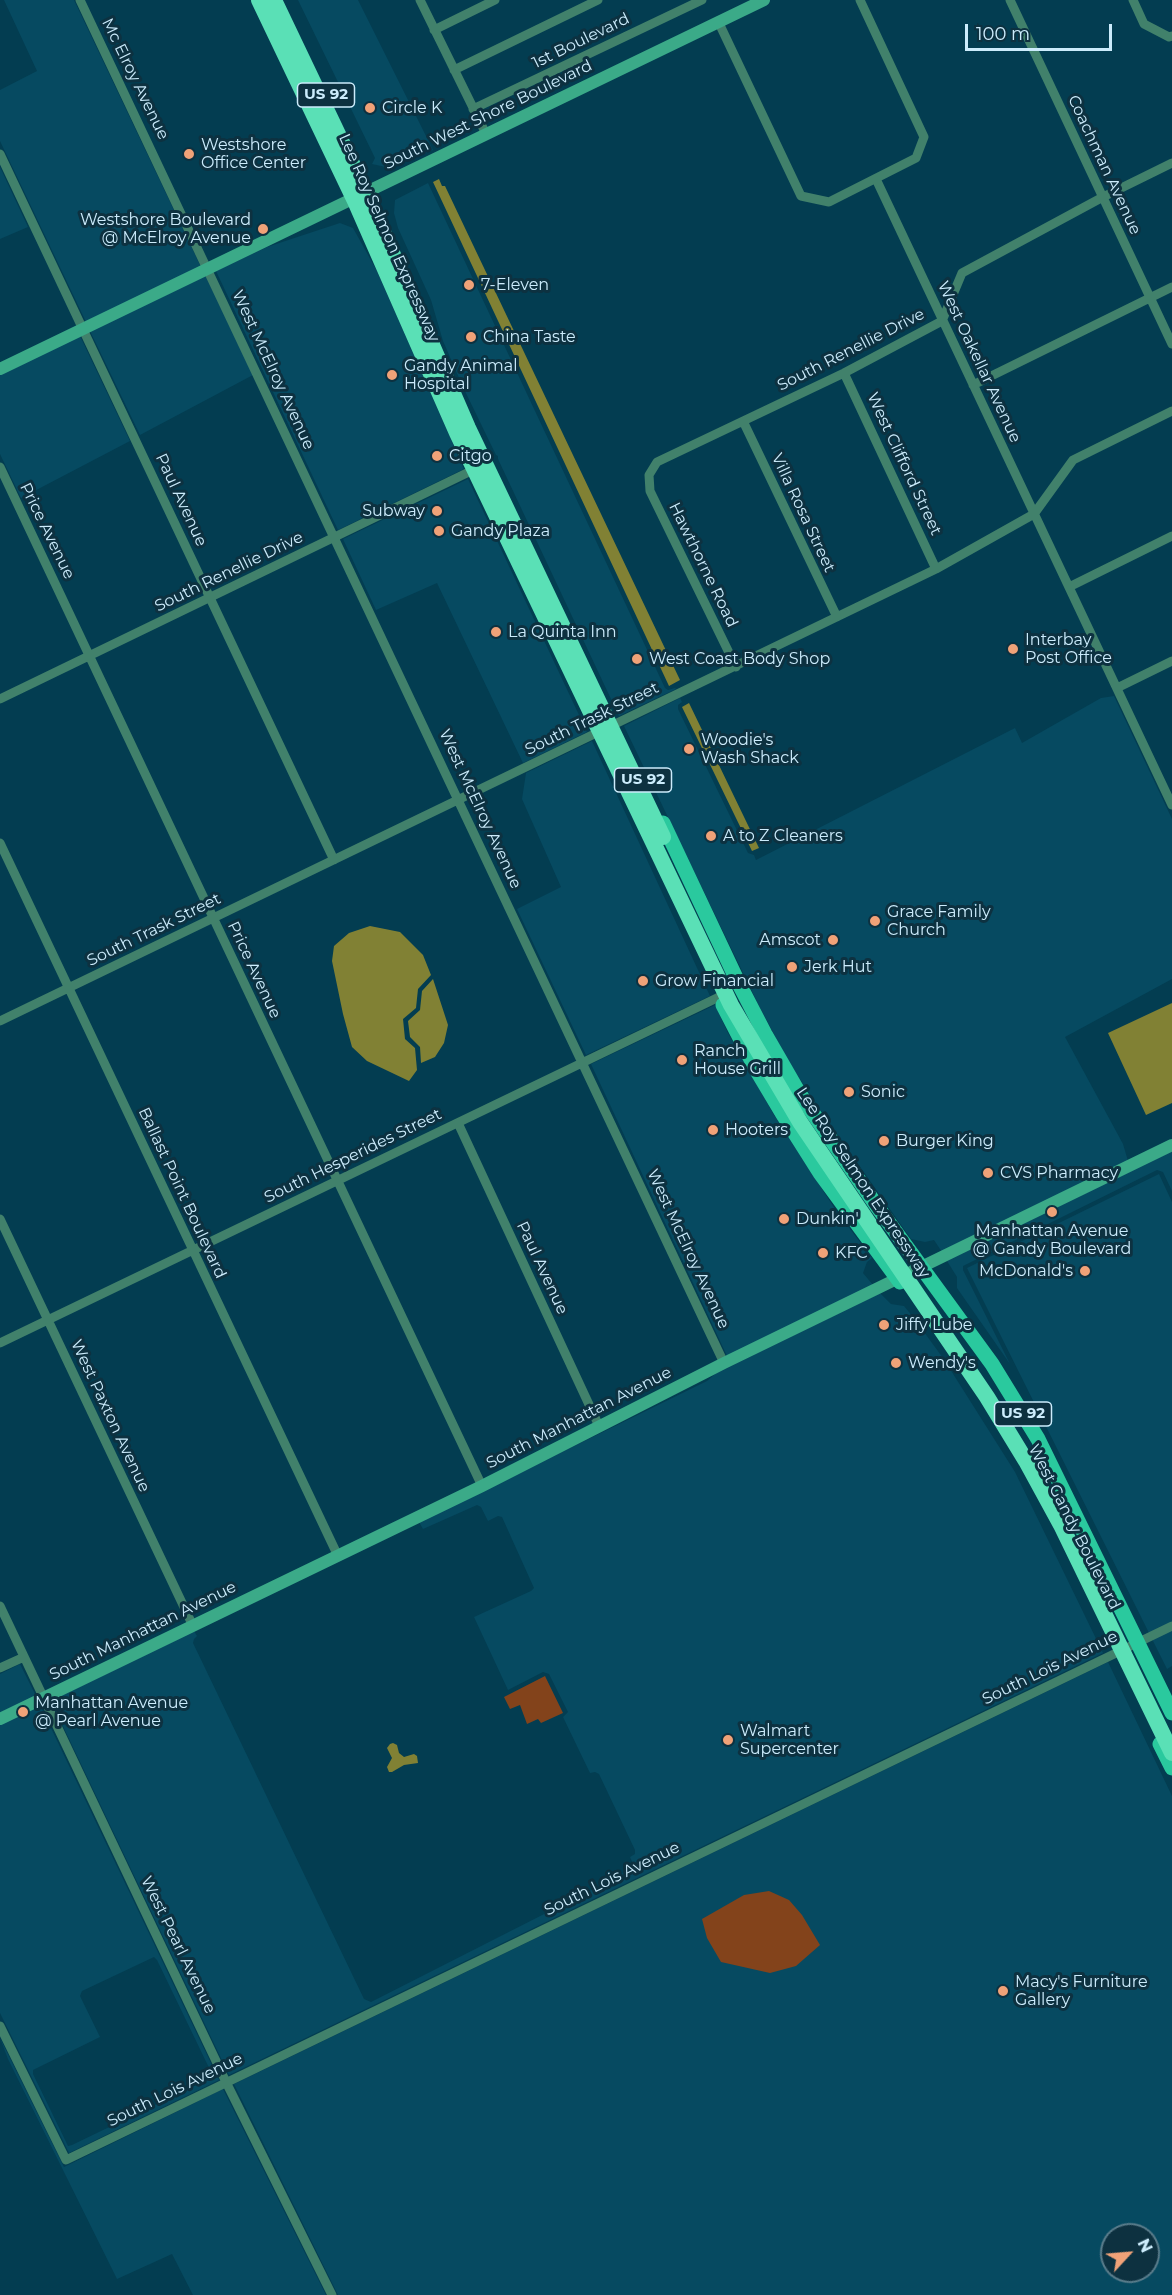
<!DOCTYPE html>
<html>
<head>
<meta charset="utf-8">
<style>
	body { margin:0 }
	#map { position:relative; width:1172px; height:2295px; overflow:hidden; background:#033d51; font-family:Montserrat,sans-serif }
	canvas { display:block }
	.north { position:absolute; left:1100px; top:2223px; width:60px; height:60px; box-sizing:border-box; background:#0d3140; border:2px solid #597c8b; border-radius:50%; rotate:64deg; font-size:16px; font-weight:700; line-height:24px; text-align:center; color:#ccecfc }
	.north::after { content:''; display:block; margin:auto; width:21px; height:27px; background:#f0a278; clip-path:polygon(50% 0,100% 100%,50% 72%,0 100%) }
	.scale { position:absolute; left:965px; top:24px; width:147px; height:27px; box-sizing:border-box; border:3px solid #ccecfc; border-top:0; padding-left:8px; font-size:18px; line-height:21px; white-space:nowrap; color:#ccecfc; -webkit-text-stroke:4px #0d3140; paint-order:stroke }
</style>
</head>
<body>
<div id="map">
<canvas width="1172" height="2295"></canvas>
<div class="north">N</div>
<div class="scale">100 m</div>
</div>
<script>
const c = document.querySelector('canvas').getContext('2d');
c.lineJoin = 'round';
function fill(path, color) { c.fillStyle = color; c.fill(path, 'evenodd'); }
const poly = rows => new Path2D(rows.map(r => 'M' + r).join(''));
function stroke(path, color, width, dash) { c.strokeStyle = color; c.lineWidth = width; c.lineCap = dash ? 'butt' : 'round'; c.setLineDash(dash || []); c.stroke(path); }
function drawText(font, color, halo, rows, align = 'center') {
  c.font = font + ' Montserrat,sans-serif'; c.lineWidth = 6; c.setLineDash([]); c.textBaseline = 'middle'; c.strokeStyle = halo; c.fillStyle = color; for (const [text, x, y, turn = 0] of rows) {
    c.save(); c.translate(x, y); c.rotate((+turn || 0) * Math.PI / 180); c.textAlign = isNaN(turn) ? turn : align; if (halo) c.strokeText(text, 0, 0); c.fillText(text, 0, 0); c.restore();
  }
}
fill(poly([
	[4,0,74,0,201,267,86,322,0,141,0,90,37,71],
	[298,0,358,0,433,150,390,168,372,164,375,158],
	[0,167,28,227,0,239],
	[428,183,665,688,668,690,675,688,676,689,619,716,498,459,498,456,496,455,463,387,443,341,431,300,398,228,394,213,395,200],
	[340,223,353,228,377,271,464,469,338,530,216,271,267,247],
	[206,276,253,375,140,435,90,331],
	[80,336,130,441,21,498,0,454,0,375],
	[468,479,587,732,523,763,437,583,376,610,343,539],
	[1114,696,1172,819,1172,979,1065,1037,1123,1144,1128,1161,942,1252,934,1240,925,1242,911,1239,813,1100,786,1057,758,1004,624,726,680,698,682,702,678,705,678,709,748,853,754,855,756,860,1015,728,1022,743,1101,698],
	[592,741,710,996,586,1055,517,909,561,887,522,799,526,773],
	[715,1005,728,1033,774,1115,835,1209,872,1258,867,1262,863,1273,873,1285,727,1356,591,1064],
	[1172,1151,1172,1191,1163,1172,1157,1170,963,1266,963,1270,1010,1364,957,1288,957,1277,947,1261],
	[1159,1174,1172,1202,1172,1666,1167,1669,967,1268],
	[880,1293,891,1304,904,1306,913,1317,943,1358,1015,1472,1103,1653,229,2075,51,1701,194,1631,197,1636,194,1639,193,1643,364,1999,371,2002,617,1877,634,1866,630,1857,635,1854,635,1850,599,1774,595,1772,590,1773,563,1717,568,1712,549,1674,543,1672,508,1690,474,1617,531,1591,534,1588,502,1517,498,1516,488,1521,481,1507,477,1505,423,1529,419,1522,707,1381,715,1374],
	[1108,1662,1172,1796,1172,2295,338,2295,234,2084],
	[1112,2235,1148,2235,1148,2271,1112,2271],
	[20,1664,36,1696,0,1713,0,1674],
	[40,1705,219,2080,69,2153,0,2013,0,1724],
	[154,1957,157,1960,212,2074,211,2078,72,2145,68,2146,33,2074,33,2070,100,2037,80,1996,82,1991],
	[0,2038,64,2167,223,2089,326,2295,193,2295,172,2254,117,2279,8,2059]
]), '#064a61');
fill(poly([
	[545,1676,563,1713,541,1723,538,1719,527,1724,520,1705,510,1709,504,1697],
	[769,1891,789,1900,802,1915,820,1945,796,1966,770,1973,721,1962,707,1938,702,1919,744,1895]
]), '#83431b');
fill(poly([
	[439,179,442,186,445,186,680,680,669,686,433,182],
	[689,703,759,848,752,851,682,707],
	[370,926,400,932,423,955,431,975,418,989,416,1008,403,1019,405,1039,415,1048,417,1070,409,1081,367,1061,352,1047,343,1014,332,961,334,946,349,933],
	[433,979,448,1025,444,1043,435,1057,421,1063,420,1047,410,1037,408,1021,420,1010,422,991],
	[1172,1003,1172,1103,1146,1115,1108,1033],
	[393,1743,397,1745,399,1753,404,1757,414,1754,417,1756,418,1763,404,1765,392,1772,389,1772,387,1767,392,1758,387,1748,390,1744]
]), '#818134');
stroke(poly([
	[80,0,724,1363],
	[420,0,486,134],
	[1010,0,1172,344],
	[1133,0,1144,24,1169,37,1172,36],
	[718,21,801,196,829,202,916,158,924,137,860,0],
	[434,30,495,0],
	[454,70,598,0],
	[473,109,702,0],
	[0,154,334,860],
	[876,179,1172,805],
	[844,373,936,569],
	[973,385,1172,287],
	[743,421,837,617],
	[0,467,482,1486],
	[1069,587,1172,536],
	[736,667,650,491,649,475,657,462,844,373,942,321,962,273,1103,197,1172,163],
	[1117,688,1172,661],
	[0,699,471,471],
	[0,843,338,1556],
	[0,1021,936,569,1034,514,1073,460,1172,411],
	[458,1123,599,1426],
	[0,1219,193,1626],
	[0,1343,719,997],
	[0,1606,226,2082,332,2295],
	[0,1668,24,1657],
	[0,2026,66,2160,1172,1626]
]), '#41816b', 9);
stroke(poly([
	[0,369,764,0],
	[0,1719,482,1486,724,1363,1172,1145]
]), '#3baa88', 12);
stroke(poly([
	[663,823,737,980,765,1034,799,1093,876,1205,992,1364,1038,1439,1172,1713],
	[723,1005,757,1071,782,1113,820,1173,900,1282],
	[1160,1744,1172,1768]
]), '#2ac99e', 15);
stroke(poly([
	[259,0,355,201,457,433,731,1005,800,1122,987,1397,1026,1461,1062,1527,1172,1753],
	[274,0,367,195,468,428,663,837]
]), '#5ae0b6', 16);
for (const [x, y, r, color] of [
	[370,108,6,"#f0a278"],
	[189,154,6,"#f0a278"],
	[263,229,6,"#f0a278"],
	[469,285,6,"#f0a278"],
	[471,337,6,"#f0a278"],
	[392,375,6,"#f0a278"],
	[437,456,6,"#f0a278"],
	[437,511,6,"#f0a278"],
	[439,531,6,"#f0a278"],
	[496,632,6,"#f0a278"],
	[1013,649,6,"#f0a278"],
	[637,659,6,"#f0a278"],
	[689,749,6,"#f0a278"],
	[711,836,6,"#f0a278"],
	[875,921,6,"#f0a278"],
	[833,940,6,"#f0a278"],
	[792,967,6,"#f0a278"],
	[643,981,6,"#f0a278"],
	[682,1060,6,"#f0a278"],
	[849,1092,6,"#f0a278"],
	[713,1130,6,"#f0a278"],
	[884,1141,6,"#f0a278"],
	[988,1173,6,"#f0a278"],
	[1052,1212,6,"#f0a278"],
	[784,1219,6,"#f0a278"],
	[823,1253,6,"#f0a278"],
	[1085,1271,6,"#f0a278"],
	[884,1325,6,"#f0a278"],
	[896,1363,6,"#f0a278"],
	[23,1712,6,"#f0a278"],
	[728,1740,6,"#f0a278"],
	[1003,1991,6,"#f0a278"]
]) { const dot = new Path2D(); dot.arc(x, y, r, 0, 2 * Math.PI); c.fillStyle = color; c.fill(dot); stroke(dot, '#0d3140', 2); }
for (const [x, y, w] of [
	[326,95,57],
	[643,780,57],
	[1023,1414,57]
]) { const box = new Path2D(); box.roundRect(x - w / 2, y - 12, w, 24, 4.5); c.fillStyle = '#0d3140'; c.fill(box); stroke(box, '#ccecfc', 1.5); }
drawText('bold 15px', '#ccecfc', null, [
	["US 92",326,95],
	["US 92",643,780],
	["US 92",1023,1414]
]);
drawText('16px', '#ccecfc', '#0d3140', [
	["1st Boulevard",581,41,-26],
	["Mc Elroy Avenue",135,79,64],
	["South West Shore Boulevard",488,115,-26],
	["Coachman Avenue",1104,165,65],
	["Lee Roy Selmon Expressway",389,238,66],
	["South Renellie Drive",851,350,-27],
	["West Oakellar Avenue",979,362,65],
	["West McElroy Avenue",273,370,65],
	["West Clifford Street",904,464,65],
	["Paul Avenue",181,500,65],
	["Villa Rosa Street",803,513,65],
	["Price Avenue",47,531,64],
	["Hawthorne Road",703,565,64],
	["South Renellie Drive",229,572,-26],
	["South Trask Street",592,719,-26],
	["West McElroy Avenue",480,809,65],
	["South Trask Street",154,930,-26],
	["Price Avenue",254,970,65],
	["South Hesperides Street",353,1156,-26],
	["Lee Roy Selmon Expressway",863,1183,56],
	["Ballast Point Boulevard",182,1193,65],
	["West McElroy Avenue",688,1249,65],
	["Paul Avenue",542,1268,65],
	["West Paxton Avenue",110,1416,65],
	["South Manhattan Avenue",579,1418,-27],
	["West Gandy Boulevard",1074,1527,63],
	["South Manhattan Avenue",143,1631,-26],
	["South Lois Avenue",1050,1668,-26],
	["South Lois Avenue",612,1879,-26],
	["West Pearl Avenue",178,1945,64],
	["South Lois Avenue",175,2090,-26]
]);
drawText('16px', '#ccecfc', '#0d3140', [
	["Circle K",382,108],
	["Westshore",201,145],
	["Office Center",201,163],
	["Westshore Boulevard",251,220,"right"],
	["@ McElroy Avenue",251,238,"right"],
	["7-Eleven",481,285],
	["China Taste",483,337],
	["Gandy Animal",404,366],
	["Hospital",404,384],
	["Citgo",449,456],
	["Subway",425,511,"right"],
	["Gandy Plaza",451,531],
	["La Quinta Inn",508,632],
	["Interbay",1025,640],
	["Post Office",1025,658],
	["West Coast Body Shop",649,659],
	["Woodie's",701,740],
	["Wash Shack",701,758],
	["A to Z Cleaners",723,836],
	["Grace Family",887,912],
	["Church",887,930],
	["Amscot",821,940,"right"],
	["Jerk Hut",804,967],
	["Grow Financial",655,981],
	["Ranch",694,1051],
	["House Grill",694,1069],
	["Sonic",861,1092],
	["Hooters",725,1130],
	["Burger King",896,1141],
	["CVS Pharmacy",1000,1173],
	["Dunkin'",796,1219],
	["Manhattan Avenue",1052,1231,"center"],
	["@ Gandy Boulevard",1052,1249,"center"],
	["KFC",835,1253],
	["McDonald's",1073,1271,"right"],
	["Jiffy Lube",896,1325],
	["Wendy's",908,1363],
	["Manhattan Avenue",35,1703],
	["@ Pearl Avenue",35,1721],
	["Walmart",740,1731],
	["Supercenter",740,1749],
	["Macy's Furniture",1015,1982],
	["Gallery",1015,2000]
], 'left');
</script>
</body>
</html>
